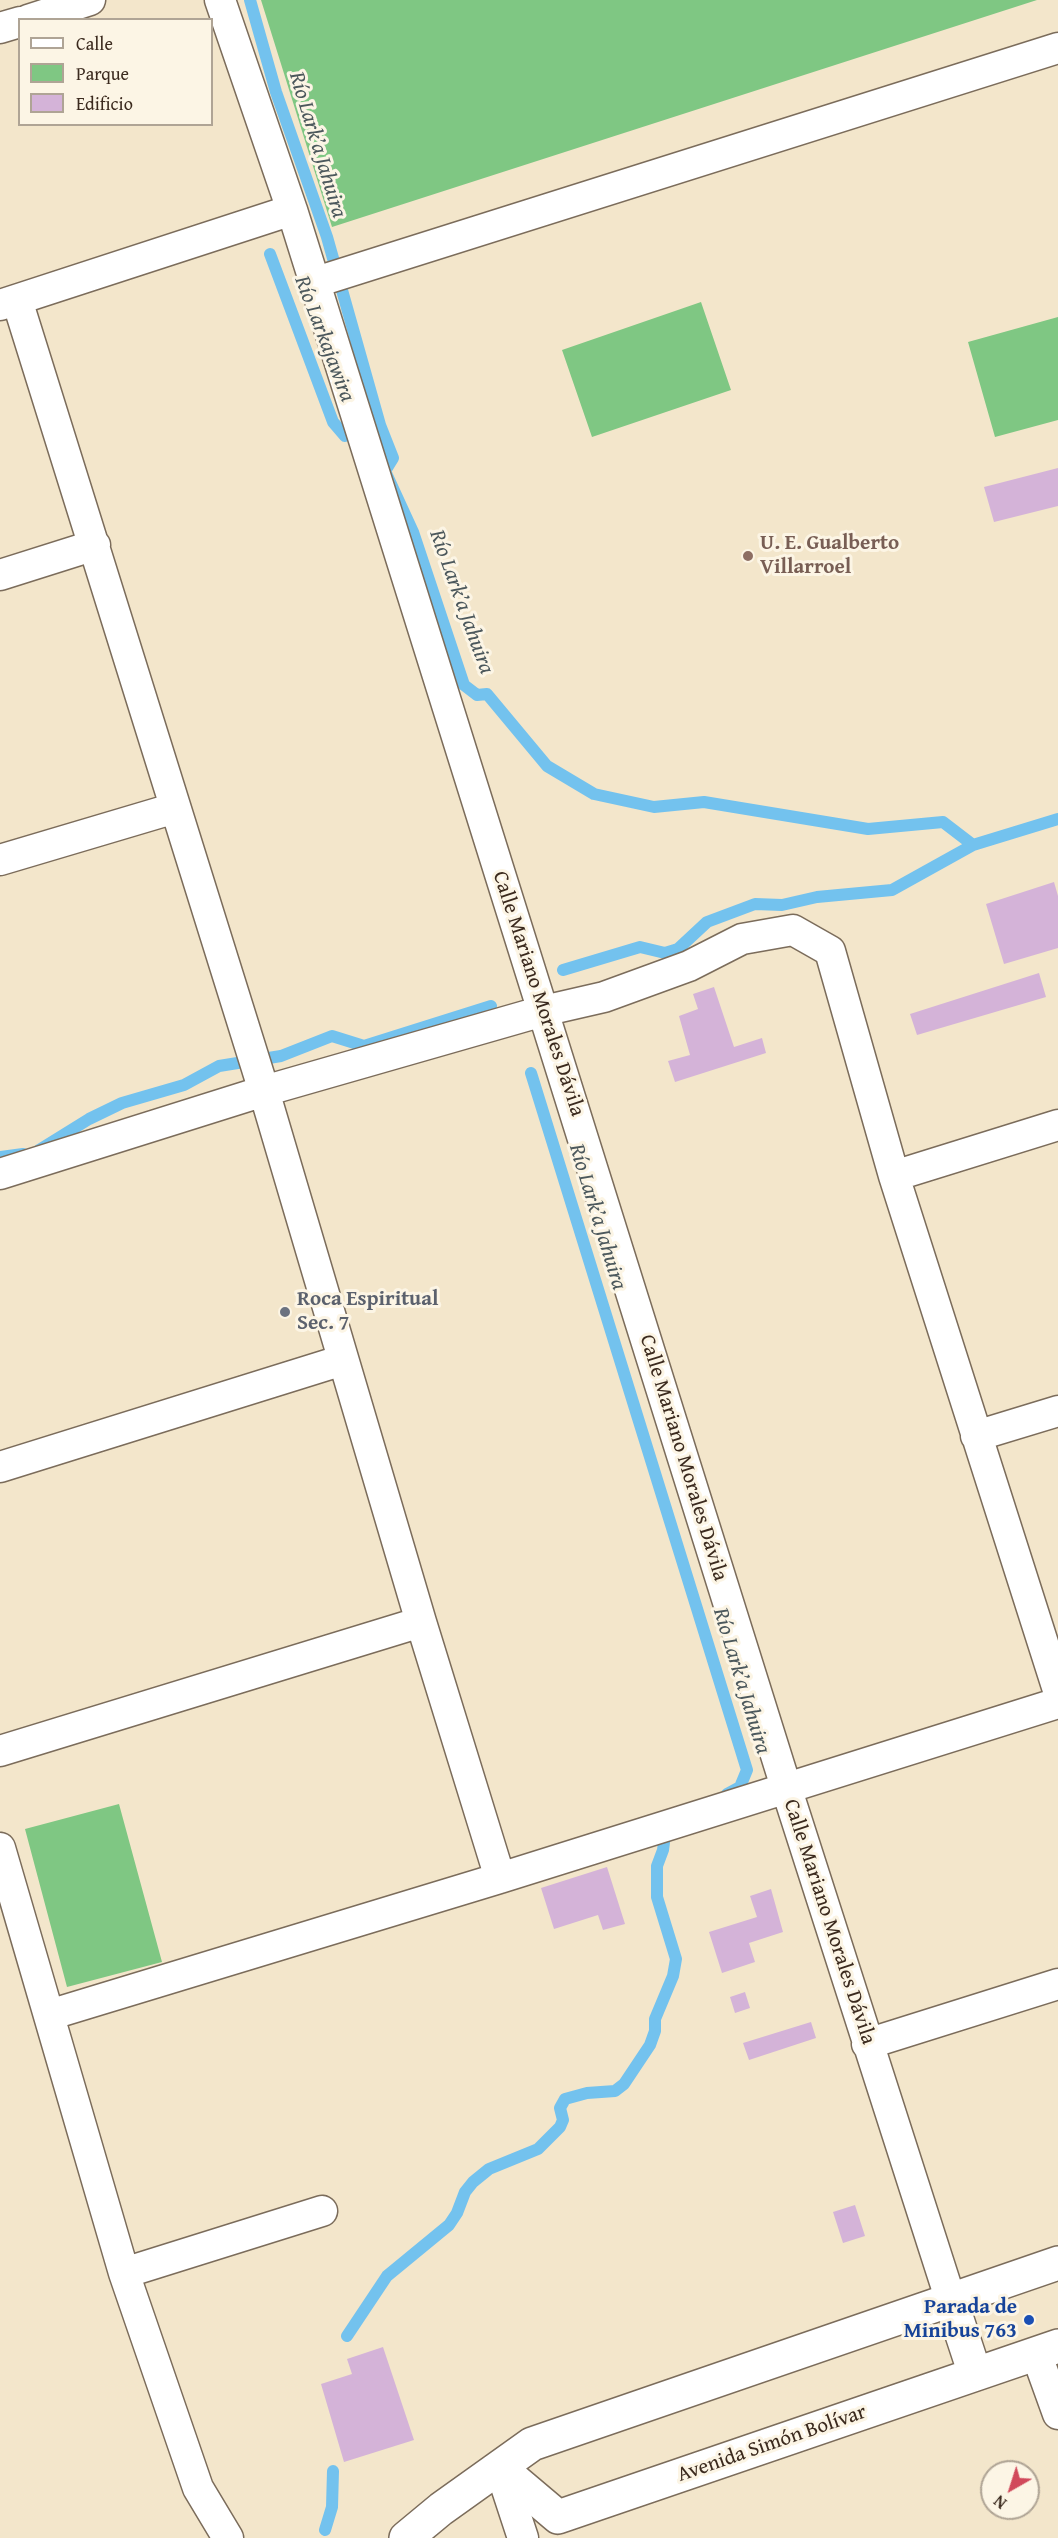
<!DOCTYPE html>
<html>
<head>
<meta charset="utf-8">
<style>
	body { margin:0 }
	#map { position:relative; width:1058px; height:2538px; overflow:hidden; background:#f3e6cb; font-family:"Gentium Book Plus",serif }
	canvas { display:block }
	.legend { position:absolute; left:18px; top:18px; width:195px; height:108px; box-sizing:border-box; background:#fcf5e5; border:2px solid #afa495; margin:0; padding:8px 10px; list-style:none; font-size:18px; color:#3b2a1e }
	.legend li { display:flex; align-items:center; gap:12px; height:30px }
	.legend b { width:30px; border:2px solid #afa495 }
	.north { position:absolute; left:980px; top:2460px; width:60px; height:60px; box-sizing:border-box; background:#fcf5e5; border:2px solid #afa495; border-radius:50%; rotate:219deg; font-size:16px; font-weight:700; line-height:24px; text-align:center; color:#3b2a1e }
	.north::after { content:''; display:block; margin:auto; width:21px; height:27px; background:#d1495b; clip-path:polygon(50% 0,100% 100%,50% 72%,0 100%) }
</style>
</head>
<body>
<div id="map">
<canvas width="1058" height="2538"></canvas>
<ul class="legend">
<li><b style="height:8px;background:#fff"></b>Calle</li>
<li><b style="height:16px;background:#7fc783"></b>Parque</li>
<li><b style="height:16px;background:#d4b3d8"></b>Edificio</li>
</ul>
<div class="north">N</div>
</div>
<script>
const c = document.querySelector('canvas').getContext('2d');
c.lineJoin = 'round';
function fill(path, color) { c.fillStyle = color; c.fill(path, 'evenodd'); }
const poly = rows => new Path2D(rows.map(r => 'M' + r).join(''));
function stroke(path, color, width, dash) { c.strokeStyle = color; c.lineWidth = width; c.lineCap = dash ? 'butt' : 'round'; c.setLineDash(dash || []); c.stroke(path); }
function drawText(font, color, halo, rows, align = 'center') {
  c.font = font + ' "Gentium Book Plus",serif'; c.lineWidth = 6; c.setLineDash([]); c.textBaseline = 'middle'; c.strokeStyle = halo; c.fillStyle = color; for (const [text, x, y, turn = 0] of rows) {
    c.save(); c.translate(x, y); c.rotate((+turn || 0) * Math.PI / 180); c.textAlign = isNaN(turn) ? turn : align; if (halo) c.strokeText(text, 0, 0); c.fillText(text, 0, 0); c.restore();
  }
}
fill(poly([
	[261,0,1037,0,332,227],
	[701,302,731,390,592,437,562,350],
	[1058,317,1058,420,995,437,968,342],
	[119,1804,162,1962,67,1987,25,1829]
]), '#7fc783');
stroke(poly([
	[250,0,276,92,327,237,380,425,393,458,385,471,413,532,464,685,477,695,487,694,547,766,594,794,654,807,704,802,868,829,943,822,973,845,1058,819],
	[270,254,333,422,345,436],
	[563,970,640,947,665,953,678,949,707,922,755,904,782,905,817,897,892,890,973,845],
	[531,1073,747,1770,740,1787,727,1794],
	[39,1150,89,1119,122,1103,184,1085,219,1066,281,1056,332,1036,364,1046,491,1006],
	[0,1157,23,1154],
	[347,2336,387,2276,449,2225,457,2213,465,2192,473,2182,489,2169,538,2149,560,2127,563,2120,560,2108,565,2099,587,2093,615,2091,624,2084,650,2045,655,2031,655,2019,673,1976,676,1959,657,1897,657,1866,663,1850,665,1835,669,1829],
	[325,2530,332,2507,333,2471]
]), '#73c2ee', 12);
fill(poly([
	[1058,468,1058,506,994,522,984,487],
	[1054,882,1058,896,1058,948,1004,964,986,904],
	[1039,973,1046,997,917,1035,910,1014],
	[714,987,734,1047,762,1038,766,1053,675,1082,668,1061,690,1055,679,1016,698,1009,693,994],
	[607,1867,625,1924,603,1930,598,1915,554,1929,541,1888],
	[771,1889,783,1932,749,1943,755,1962,722,1973,709,1932,757,1917,750,1896],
	[745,1992,750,2008,735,2013,730,1997],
	[811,2022,816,2038,749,2060,743,2043],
	[855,2205,865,2236,843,2243,833,2212],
	[383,2347,414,2440,344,2462,321,2384,352,2374,347,2359]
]), '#d4b3d8');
const minor = poly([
	[220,0,292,210,786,1787,950,2298],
	[28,20,90,0],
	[0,28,20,22],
	[313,283,1058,48],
	[17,300,264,1091,421,1622,500,1878],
	[0,305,292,210],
	[0,575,95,545],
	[0,860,175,808],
	[0,1174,264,1091,543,1011,604,997,689,966,742,939,793,930,830,951,894,1176,1058,1690],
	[894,1176,1058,1125],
	[976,1436,1058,1411],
	[0,1467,343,1360],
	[0,1751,421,1622],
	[0,1848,124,2273,198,2488,228,2538],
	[49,2015,500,1878,1058,1703],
	[867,2044,1058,1984],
	[124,2273,322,2211],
	[1036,2353,1058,2414],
	[500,2468,523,2538]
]);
const tertiary = poly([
	[950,2298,975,2374],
	[500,2468,558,2517,1058,2346],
	[406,2538,441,2509,532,2444,1058,2263]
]);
stroke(minor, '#7b6c5b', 33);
stroke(tertiary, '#7b6c5b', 36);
stroke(minor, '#fff', 30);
stroke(tertiary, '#fff', 33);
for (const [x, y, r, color] of [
	[748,556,6,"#8d6e63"],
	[285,1312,6,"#6b7280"],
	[1029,2320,6,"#1a4fb4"]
]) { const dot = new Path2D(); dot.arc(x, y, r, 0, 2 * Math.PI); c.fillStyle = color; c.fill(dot); stroke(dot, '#fcf5e5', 2); }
drawText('bold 21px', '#785e54', '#fcf5e5', [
	["U. E. Gualberto",760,544],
	["Villarroel",760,568]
], 'left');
drawText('21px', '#3b2a1e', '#fcf5e5', [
	["Calle Mariano Morales Dávila",538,994,72],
	["Calle Mariano Morales Dávila",683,1458,73],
	["Calle Mariano Morales Dávila",829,1922,72],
	["Avenida Simón Bolívar",772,2444,-19]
]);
drawText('bold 21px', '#5b616d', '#fcf5e5', [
	["Roca Espiritual",297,1300],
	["Sec. 7",297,1324]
], 'left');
drawText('bold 21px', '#164399', '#fcf5e5', [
	["Parada de",1017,2308],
	["Minibus 763",1017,2332]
], 'right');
drawText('italic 22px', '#4c585c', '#fcf5e5', [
	["Río Lark’a Jahuira",317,145,73],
	["Río Larkajawira",324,339,69],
	["Río Lark’a Jahuira",461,602,70],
	["Río Lark’a Jahuira",597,1217,73],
	["Río Lark’a Jahuira",741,1681,73]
]);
</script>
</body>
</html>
